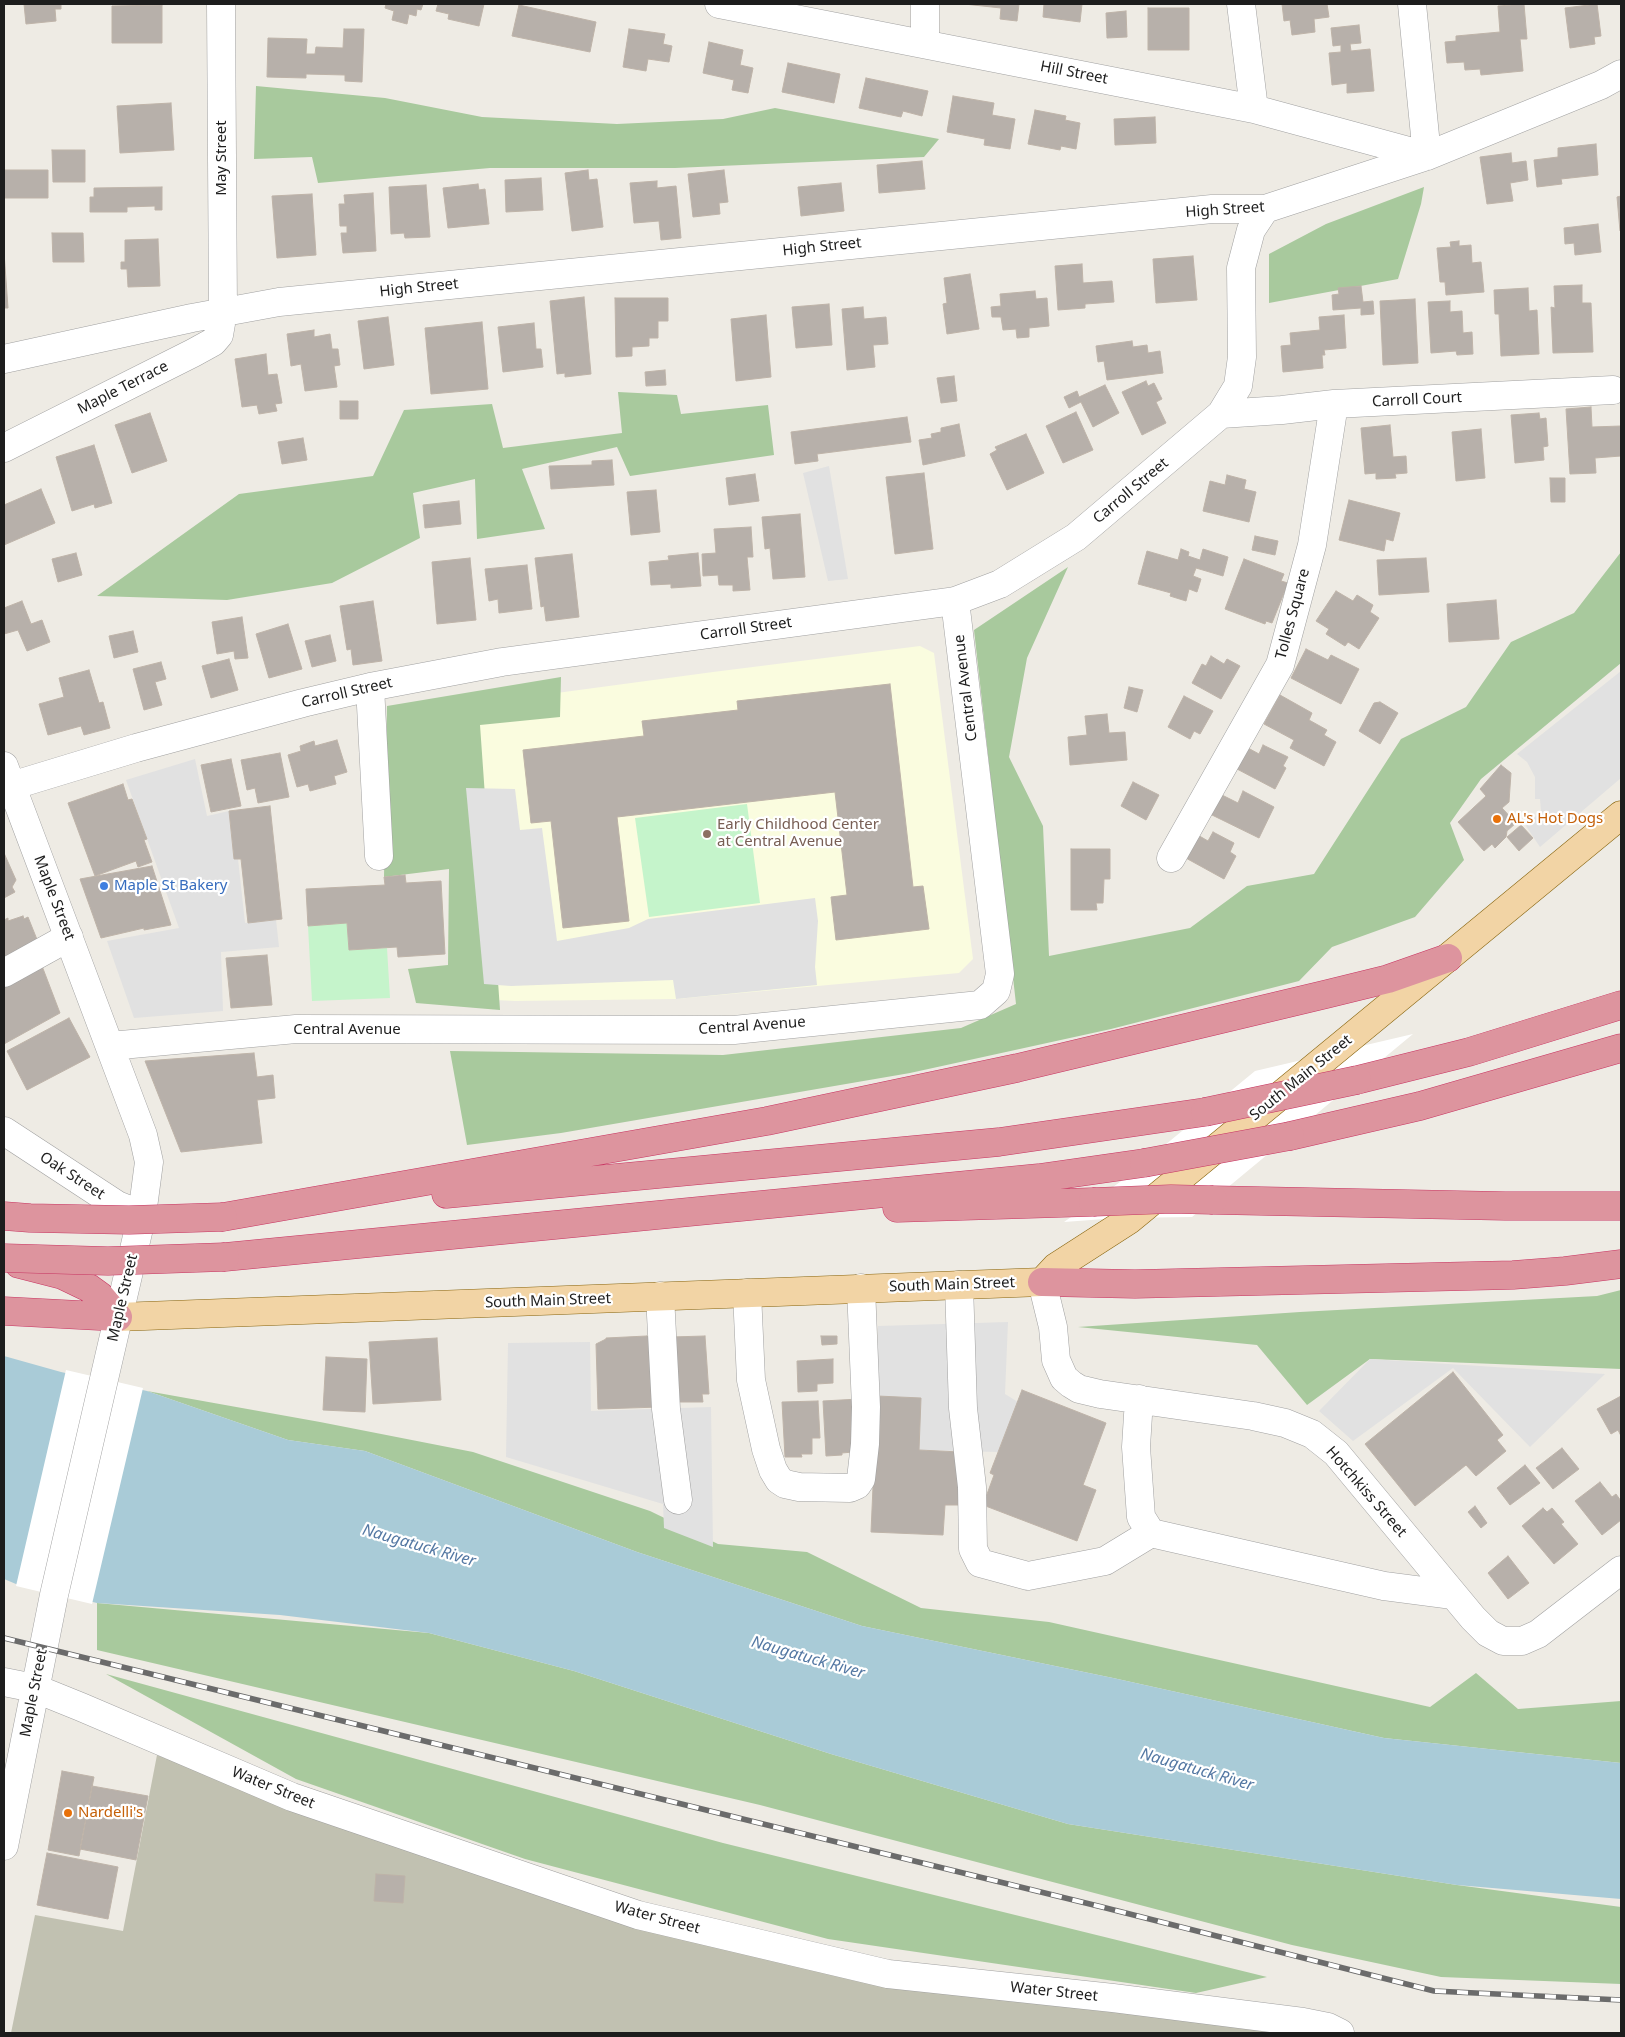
<!DOCTYPE html>
<html>
<head>
<meta charset="utf-8">
<style>
	body { margin:0 }
	#map { position:relative; width:1625px; height:2037px; overflow:hidden; background:#eeebe4; font-family:"Noto Sans",sans-serif }
	canvas { display:block }
	.frame { position:absolute; inset:0; border:5px solid #1d1d1d; pointer-events:none }
</style>
</head>
<body>
<div id="map">
<canvas width="1625" height="2037"></canvas>
<div class="frame"></div>
</div>
<script>
const c = document.querySelector('canvas').getContext('2d');
c.lineJoin = 'round';
function fill(path, color) { c.fillStyle = color; c.fill(path, 'evenodd'); }
const poly = rows => new Path2D(rows.map(r => 'M' + r).join(''));
function stroke(path, color, width, dash) { c.strokeStyle = color; c.lineWidth = width; c.lineCap = dash ? 'butt' : 'round'; c.setLineDash(dash || []); c.stroke(path); }
function drawText(font, color, halo, rows, align = 'center') {
  c.font = font + ' "Noto Sans",sans-serif'; c.lineWidth = 4.5; c.setLineDash([]); c.textBaseline = 'middle'; c.strokeStyle = halo; c.fillStyle = color; for (const [text, x, y, turn = 0] of rows) {
    c.save(); c.translate(x, y); c.rotate((+turn || 0) * Math.PI / 180); c.textAlign = isNaN(turn) ? turn : align; if (halo) c.strokeText(text, 0, 0); c.fillText(text, 0, 0); c.restore();
  }
}
fill(poly([
	[920,646,934,653,973,959,959,973,676,999,515,1001,474,999,445,708,713,672]
]), '#fafcdf');
fill(poly([
	[157,1755,310,1814,693,1935,1338,2033,11,2033,35,1915,123,1931]
]), '#c1c1b1');
fill(poly([
	[256,86,385,98,482,117,617,124,723,119,775,108,939,139,924,157,675,168,490,168,318,183,312,157,254,159],
	[1424,187,1421,204,1398,279,1269,303,1269,254,1326,224],
	[618,392,677,395,681,414,768,405,774,455,630,476,617,447,522,469,545,529,477,539,475,479,413,493,420,538,332,583,227,600,97,596,239,494,373,476,404,410,492,404,503,448,622,433],
	[1621,552,1621,663,1481,779,1450,823,1464,860,1415,917,1332,947,1299,981,1111,1029,910,1073,561,1133,467,1145,450,1051,723,1055,961,1028,1016,1004,974,630,1068,567,1027,658,1009,757,1043,826,1049,956,1190,928,1247,886,1314,874,1401,739,1466,707,1511,642,1574,613],
	[561,677,560,717,480,725,500,1010,416,1003,408,969,448,965,449,869,384,877,387,706],
	[1621,1290,1621,1369,1370,1359,1307,1405,1257,1345,1078,1327,1300,1312,1597,1296],
	[147,1391,320,1422,473,1452,650,1511,718,1544,807,1552,921,1608,1049,1622,1430,1707,1476,1673,1518,1709,1621,1701,1621,1763,1384,1738,1113,1678,862,1626,637,1552,365,1451,288,1440],
	[97,1603,429,1633,574,1671,831,1754,1068,1824,1457,1885,1621,1907,1621,1984,1441,1977,1292,1945,760,1805,97,1650],
	[106,1674,723,1843,1267,1977,1196,1993,828,1939,525,1859,296,1779]
]), '#a8c99d');
fill(poly([
	[747,804,760,903,649,917,635,818],
	[347,923,349,950,387,948,390,998,312,1001,308,926]
]), '#c5f4cb');
fill(poly([
	[829,466,848,579,828,581,803,473],
	[1621,671,1621,778,1540,847,1526,826,1541,811,1540,799,1535,799,1535,777,1527,762,1517,754],
	[195,759,207,816,229,811,234,859,238,859,245,923,276,920,279,947,221,952,223,1011,134,1018,107,941,179,928,126,780],
	[466,788,515,789,520,830,542,828,557,941,629,928,648,919,815,898,818,921,815,967,817,985,676,999,673,980,511,986,484,984],
	[1008,1322,1005,1394,1018,1402,998,1452,919,1450,877,1396,878,1326],
	[590,1342,591,1411,711,1407,713,1547,664,1528,663,1504,506,1457,508,1343],
	[1370,1359,1605,1374,1530,1447,1453,1368,1353,1441,1319,1411]
]), '#e1e1e1');
fill(poly([
	[4,1356,61,1372,147,1391,288,1440,365,1451,637,1552,862,1626,1113,1678,1384,1738,1621,1763,1621,1899,1457,1885,1068,1824,831,1754,574,1671,429,1633,280,1615,97,1603,16,1584,4,1579]
]), '#a9cbd7');
fill(poly([
	[1413,1034,1192,1217,1118,1218,1064,1222,1120,1182,1255,1071],
	[66,1370,143,1388,92,1604,16,1586]
]), '#fff');
const building = poly([
	[24,4,61,4,61,9,55,9,56,21,26,24,24,4],
	[386,4,423,4,421,10,417,9,416,16,409,14,407,24,392,20,394,11,385,8,386,4],
	[438,4,484,4,479,26,448,19,449,14,436,11,438,4],
	[964,4,1019,4,1017,21,1000,19,1001,8,964,4],
	[1044,4,1082,4,1080,22,1043,17,1044,4],
	[1282,4,1327,4,1329,17,1314,19,1315,32,1292,35,1290,20,1284,21,1282,4],
	[1524,4,1527,39,1520,39,1523,71,1481,75,1480,69,1465,70,1464,62,1447,63,1445,42,1456,41,1456,36,1500,32,1498,6,1524,4],
	[1597,4,1601,36,1594,37,1595,44,1570,48,1565,8,1597,4],
	[162,5,162,43,112,43,112,6,162,5],
	[519,5,596,22,590,52,512,36,519,5],
	[1148,8,1189,8,1189,50,1148,50,1148,8],
	[1126,11,1127,37,1107,38,1106,13,1126,11],
	[1359,25,1361,43,1350,44,1351,51,1370,49,1374,91,1347,93,1347,83,1332,85,1329,53,1341,52,1341,45,1333,46,1331,28,1359,25],
	[344,29,364,29,362,82,345,81,345,75,306,74,306,78,267,77,268,38,307,39,306,54,315,54,316,47,343,48,344,29],
	[629,29,665,34,663,44,672,46,669,62,648,59,646,71,623,67,629,29],
	[709,42,743,50,740,65,753,68,748,93,732,90,734,80,703,73,709,42],
	[788,63,840,74,834,103,782,92,788,63],
	[866,78,928,91,922,116,903,111,901,117,859,108,866,78],
	[953,96,994,103,992,115,1015,119,1010,149,984,145,985,139,947,132,953,96],
	[171,103,174,150,120,153,117,106,171,103],
	[1035,110,1066,116,1065,120,1080,123,1076,149,1061,146,1060,150,1028,144,1035,110],
	[1155,117,1156,143,1115,145,1114,119,1155,117],
	[1596,144,1598,175,1561,179,1562,184,1537,187,1534,160,1558,157,1558,148,1596,144],
	[52,150,85,150,85,182,53,182,52,150],
	[1511,153,1512,163,1526,161,1528,180,1510,183,1513,201,1487,204,1480,157,1511,153],
	[922,161,925,189,879,193,877,165,922,161],
	[4,170,48,170,48,198,4,198,4,170],
	[588,170,589,180,597,179,603,227,572,231,565,173,588,170],
	[724,170,728,202,719,203,720,214,693,217,688,174,724,170],
	[541,178,543,210,506,212,505,180,541,178],
	[657,181,657,188,676,186,681,238,661,240,659,221,634,223,630,183,657,181],
	[841,183,844,211,801,216,798,187,841,183],
	[478,184,479,190,485,189,489,224,448,228,443,188,478,184],
	[426,185,430,237,405,238,404,233,391,234,389,187,426,185],
	[162,187,162,210,155,210,155,206,127,207,127,212,90,212,90,197,94,197,94,188,162,187],
	[373,193,376,251,343,253,341,233,347,233,347,226,340,226,339,204,345,204,344,195,373,193],
	[312,194,316,255,277,258,272,196,312,194],
	[1621,196,1621,231,1620,231,1617,197,1621,196],
	[1598,224,1601,252,1575,255,1574,243,1565,244,1564,228,1598,224],
	[52,233,83,233,84,262,53,262,52,233],
	[158,239,160,286,128,287,127,269,121,269,121,262,125,262,125,240,158,239],
	[1459,241,1459,246,1471,245,1472,263,1481,262,1484,292,1446,295,1445,282,1440,282,1437,248,1451,247,1450,242,1459,241],
	[4,252,8,308,4,308,4,252],
	[1193,256,1197,300,1156,303,1153,259,1193,256],
	[1082,264,1083,283,1112,281,1114,302,1085,304,1085,308,1058,310,1055,266,1082,264],
	[970,274,979,329,947,334,943,304,947,303,944,278,970,274],
	[1582,285,1582,303,1591,303,1593,352,1553,353,1551,307,1555,308,1554,286,1582,285],
	[1361,286,1363,302,1373,301,1374,314,1361,315,1361,308,1333,310,1332,295,1339,294,1338,288,1361,286],
	[1528,288,1529,311,1537,310,1539,354,1501,356,1499,314,1495,314,1494,290,1528,288],
	[1035,291,1036,299,1047,298,1049,326,1029,328,1029,337,1017,338,1016,329,1003,330,1001,317,992,317,991,307,1001,306,1000,294,1035,291],
	[584,297,591,374,565,377,565,373,557,374,550,301,584,297],
	[615,298,668,298,668,321,658,321,658,338,649,338,649,346,632,347,632,356,616,357,615,298],
	[1415,299,1418,363,1383,365,1380,301,1415,299],
	[1450,301,1450,312,1462,311,1463,333,1472,332,1473,354,1457,355,1456,351,1431,353,1428,302,1450,301],
	[829,304,832,345,796,348,792,307,829,304],
	[863,307,864,319,886,317,888,344,873,345,875,367,847,370,842,309,863,307],
	[766,315,771,377,736,381,731,319,766,315],
	[1344,315,1346,348,1324,350,1325,355,1322,355,1323,368,1283,372,1281,346,1291,345,1290,333,1320,330,1319,317,1344,315],
	[388,317,394,365,364,369,358,321,388,317],
	[482,322,488,389,431,394,425,328,482,322],
	[534,323,536,349,541,349,543,367,503,372,498,327,534,323],
	[314,330,314,337,330,334,332,349,338,349,340,365,334,366,337,387,305,391,301,364,291,366,287,334,314,330],
	[1132,341,1133,347,1147,345,1148,353,1160,351,1163,373,1107,380,1104,361,1098,362,1096,346,1132,341],
	[266,354,268,375,277,374,282,403,275,404,277,411,259,414,257,405,242,407,235,359,266,354],
	[665,370,666,385,646,386,645,372,665,370],
	[954,376,957,401,941,403,937,378,954,376],
	[1146,381,1148,386,1154,383,1162,399,1156,402,1166,423,1142,435,1122,392,1146,381],
	[1105,385,1119,413,1093,427,1081,402,1069,408,1064,397,1077,391,1079,397,1105,385],
	[340,401,358,401,358,419,340,419,340,401],
	[1591,407,1592,427,1621,426,1621,456,1595,458,1596,473,1570,474,1566,409,1591,407],
	[1076,412,1093,450,1063,463,1046,426,1076,412],
	[150,413,167,461,132,473,115,425,150,413],
	[1539,413,1540,419,1546,418,1548,446,1543,447,1544,460,1515,463,1511,415,1539,413],
	[907,417,911,442,817,454,818,461,795,464,791,432,907,417],
	[959,424,965,456,923,465,919,440,932,438,931,434,941,432,941,428,959,424],
	[1390,425,1393,457,1406,456,1407,473,1395,474,1396,478,1376,479,1376,473,1365,474,1361,428,1390,425],
	[1481,429,1485,478,1456,481,1452,432,1481,429],
	[1026,434,1044,473,1007,490,990,454,997,450,995,447,1026,434],
	[303,438,307,460,282,464,278,442,303,438],
	[94,445,112,503,95,508,94,504,72,511,56,457,94,445],
	[612,460,614,485,551,489,549,466,592,465,592,461,612,460],
	[924,473,933,549,895,554,886,477,924,473],
	[755,474,759,501,729,505,726,478,755,474],
	[1227,475,1246,480,1244,489,1256,492,1249,522,1203,511,1210,481,1225,485,1227,475],
	[1550,478,1565,478,1565,502,1551,502,1550,478],
	[41,489,55,523,4,545,4,505,41,489],
	[656,490,660,532,631,535,627,492,656,490],
	[1349,500,1400,513,1393,541,1386,539,1384,551,1339,540,1349,500],
	[459,501,461,524,425,528,423,505,459,501],
	[800,514,805,577,773,579,770,548,765,549,762,517,800,514],
	[751,527,753,557,747,557,750,590,733,591,733,585,719,585,718,575,703,576,702,554,716,553,714,529,751,527],
	[1255,536,1278,541,1275,555,1252,550,1255,536],
	[1181,549,1189,552,1188,556,1200,560,1203,549,1228,557,1223,576,1196,568,1193,576,1201,579,1197,592,1189,589,1186,601,1170,596,1171,593,1138,584,1147,551,1178,560,1181,549],
	[76,553,82,575,58,582,52,559,76,553],
	[698,553,701,586,671,588,671,584,651,585,649,562,669,560,668,556,698,553],
	[572,554,579,617,546,621,544,606,541,607,535,558,572,554],
	[470,558,476,620,437,624,432,562,470,558],
	[1426,558,1429,592,1379,595,1377,560,1426,558],
	[1244,559,1284,574,1281,581,1288,583,1272,623,1266,621,1265,624,1225,609,1244,559],
	[527,565,532,609,499,613,498,599,489,601,485,569,527,565],
	[1336,591,1353,601,1357,595,1373,605,1370,612,1379,618,1359,649,1348,642,1345,646,1326,634,1329,629,1316,621,1336,591],
	[1496,600,1499,639,1449,642,1447,604,1496,600],
	[22,601,31,624,42,620,50,642,27,651,18,630,4,634,4,608,22,601],
	[373,601,382,661,353,665,351,649,347,650,340,606,373,601],
	[242,617,248,658,235,659,234,651,217,654,212,622,242,617],
	[288,624,302,669,269,678,256,634,288,624],
	[133,631,138,652,114,658,109,636,133,631],
	[330,635,336,661,312,667,305,641,330,635],
	[1306,649,1328,660,1331,655,1359,669,1341,704,1291,678,1306,649],
	[1211,656,1224,664,1227,659,1240,666,1221,699,1192,683,1202,664,1206,666,1211,656],
	[229,659,238,690,211,698,202,666,229,659],
	[161,662,166,679,155,682,162,705,144,710,133,669,161,662],
	[89,670,99,703,103,702,110,728,84,735,81,726,48,735,39,704,64,697,59,678,89,670],
	[890,684,913,887,923,886,929,929,836,940,831,897,847,895,835,792,617,817,629,921,563,928,551,821,531,823,523,750,644,736,642,721,738,710,737,701,890,684],
	[1129,687,1143,690,1137,712,1124,708,1129,687],
	[1280,695,1312,713,1309,720,1327,730,1324,735,1336,742,1324,766,1290,748,1294,740,1264,724,1280,695],
	[1184,696,1213,711,1200,734,1194,731,1190,739,1168,727,1184,696],
	[1380,702,1398,713,1380,744,1359,731,1374,703,1380,702],
	[1107,714,1109,733,1125,732,1127,760,1070,765,1068,737,1087,735,1085,716,1107,714],
	[337,740,347,772,334,776,336,784,310,791,308,784,297,787,288,755,301,751,300,746,314,741,315,746,337,740],
	[1263,745,1288,757,1283,766,1286,768,1275,789,1237,769,1248,748,1259,754,1263,745],
	[280,753,289,797,258,803,255,788,247,790,241,760,280,753],
	[231,759,241,806,211,812,201,765,231,759],
	[1501,765,1511,773,1509,802,1502,808,1516,823,1507,831,1506,837,1495,848,1492,844,1484,851,1458,822,1486,796,1480,789,1501,765],
	[1133,782,1159,795,1146,820,1121,806,1133,782],
	[123,784,128,800,132,799,147,839,144,840,152,862,138,867,136,861,95,876,68,803,123,784],
	[1243,791,1274,807,1259,838,1210,814,1220,794,1238,803,1243,791],
	[270,806,282,919,248,923,241,859,234,859,229,811,270,806],
	[1521,825,1533,838,1519,851,1507,837,1521,825],
	[1213,832,1234,843,1230,852,1236,856,1224,879,1184,857,1196,834,1208,841,1213,832],
	[1071,849,1110,849,1110,879,1104,879,1103,903,1096,903,1097,910,1071,910,1071,849],
	[4,853,16,880,12,887,15,892,4,898,4,853],
	[152,866,171,925,144,930,144,928,101,938,80,879,152,866],
	[405,875,406,883,441,881,445,954,398,957,397,947,349,950,347,923,308,926,306,889,385,885,384,877,405,875],
	[23,916,24,919,28,917,38,942,4,963,4,920,8,918,8,921,23,916],
	[267,955,272,1005,231,1008,226,958,267,955],
	[42,966,60,1013,4,1044,4,987,42,966],
	[69,1018,90,1057,27,1090,7,1051,69,1018],
	[254,1053,257,1077,273,1075,275,1098,257,1100,262,1143,181,1152,145,1061,254,1053],
	[647,1336,653,1342,660,1407,598,1409,596,1344,606,1339,606,1338,647,1336],
	[705,1336,709,1394,702,1394,703,1402,678,1402,671,1337,705,1336],
	[821,1336,837,1336,837,1344,822,1345,821,1336],
	[437,1338,441,1400,373,1404,369,1342,437,1338],
	[326,1357,367,1359,365,1412,323,1410,326,1357],
	[833,1359,833,1383,817,1384,817,1391,798,1392,797,1361,833,1359],
	[1453,1372,1503,1435,1497,1440,1506,1451,1476,1476,1466,1465,1415,1506,1365,1444,1453,1372],
	[1022,1390,1106,1423,1083,1485,1096,1490,1077,1541,983,1505,994,1475,990,1473,1022,1390],
	[877,1396,921,1398,919,1450,960,1452,958,1505,945,1505,943,1535,871,1532,877,1396],
	[1621,1396,1621,1436,1618,1430,1611,1434,1597,1409,1621,1396],
	[859,1399,853,1452,842,1453,842,1455,826,1456,823,1401,859,1399],
	[818,1401,820,1438,812,1438,812,1454,801,1454,802,1457,785,1457,782,1402,818,1401],
	[1562,1448,1579,1469,1553,1489,1536,1468,1562,1448],
	[1525,1465,1540,1483,1510,1505,1497,1488,1525,1465],
	[1600,1482,1612,1497,1616,1494,1621,1501,1621,1520,1602,1535,1575,1501,1600,1482],
	[1475,1506,1487,1523,1481,1528,1468,1512,1475,1506],
	[1543,1508,1547,1512,1552,1508,1564,1522,1561,1524,1578,1544,1554,1564,1522,1526,1543,1508],
	[1508,1556,1529,1583,1508,1599,1488,1573,1508,1556],
	[62,1771,94,1777,79,1856,48,1850,62,1771],
	[92,1786,148,1796,136,1860,80,1849,92,1786],
	[47,1853,118,1867,108,1919,37,1905,47,1853],
	[376,1874,405,1876,403,1903,374,1901,376,1874]
]);
fill(building, '#b7b0aa');
stroke(building, '#beb3a8', 1);
const minor = poly([
	[719,4,1254,109,1427,156],
	[925,4,925,44],
	[1241,4,1254,109],
	[1412,4,1427,156],
	[4,359,192,318,279,302,1212,209,1265,209,1427,156,1601,85,1621,74],
	[1221,414,1282,410,1334,404,1613,390],
	[4,448,193,353,213,342,219,335,223,312,221,4],
	[370,687,379,856],
	[4,766,143,1135,149,1162,142,1215,54,1595,4,1846],
	[11,786,136,748,303,703,370,687,502,662,955,601,1000,584,1076,537,1221,414,1238,386,1242,357,1241,268,1251,230,1265,209],
	[1171,858,1280,665,1312,545,1334,404],
	[4,973,69,937],
	[110,1046,296,1029,734,1030,980,1005,996,991,1000,974,955,601],
	[4,1131,117,1205,142,1215],
	[1042,1282,1053,1327,1056,1360,1064,1378,1071,1384,1079,1389,1100,1394,1253,1416,1285,1423,1312,1434,1336,1453,1473,1618,1488,1633,1503,1641,1522,1641,1538,1634,1621,1570],
	[959,1285,963,1408,972,1487,973,1549,980,1563,1028,1576,1105,1561,1151,1533],
	[747,1293,751,1380,766,1449,773,1470,779,1480,785,1484,799,1487,850,1488,857,1485,861,1479,865,1444,866,1407,861,1288],
	[660,1296,666,1409,678,1500],
	[1139,1399,1136,1447,1141,1517,1151,1533,1384,1586,1453,1595],
	[4,1682,34,1688,81,1707,292,1797,638,1915,888,1974,1113,1998,1303,2022,1328,2027,1340,2033]
]);
const major = poly([
	[118,1317,1042,1282,1056,1267,1129,1220,1621,815]
]);
const highway = poly([
	[1357,1080,1469,1052,1621,1005],
	[1290,1136,1420,1106,1621,1048],
	[446,1194,999,1142,1205,1112],
	[1213,1200,1505,1206,1621,1206],
	[897,1208,1093,1202],
	[223,1217,767,1121,1017,1068,1327,994,1388,979,1448,958],
	[225,1257,1039,1178,1144,1163],
	[19,1264,62,1275,89,1288,100,1296,118,1317],
	[1042,1282,1135,1284,1513,1275,1565,1271,1621,1264],
	[4,1311,118,1317]
]);
stroke(minor, '#a1a1a1', 29);
stroke(major, '#88650f', 29);
stroke(highway, '#c83562', 29);
stroke(minor, '#fff', 28);
stroke(major, '#f2d4a5', 28);
stroke(highway, '#dd949e', 28);
const rail = poly([
	[4,1638,1102,1907,1434,1991,1621,2000]
]);
stroke(rail, '#6b6b6b', 5.5);
stroke(rail, '#fff', 4, [11]);
const highwayBridge = poly([
	[1205,1112,1357,1080],
	[1144,1163,1290,1136],
	[1093,1202,1171,1199,1213,1200],
	[4,1216,30,1218,129,1220,223,1217],
	[4,1258,108,1261,225,1257]
]);
stroke(highwayBridge, '#c83562', 29, []);
stroke(highwayBridge, '#dd949e', 28);
for (const [x, y, r, color] of [
	[1497,819,5,"#e8710a"],
	[707,834,5,"#8d6e63"],
	[104,886,5,"#3f7fe0"],
	[68,1813,5,"#e8710a"]
]) { const dot = new Path2D(); dot.arc(x, y, r, 0, 2 * Math.PI); c.fillStyle = color; c.fill(dot); stroke(dot, '#fff', 2); }
drawText('15px', '#1d1d1d', '#fff', [
	["Hill Street",1074,73,11],
	["May Street",222,158,-90],
	["High Street",1225,210,-4],
	["High Street",822,247,-6],
	["High Street",419,288,-6],
	["Maple Terrace",123,388,-27],
	["Carroll Court",1417,400,-3],
	["Carroll Street",1131,491,-40],
	["Tolles Square",1293,614,-75],
	["Carroll Street",746,629,-8],
	["Central Avenue",966,688,-97],
	["Carroll Street",347,693,-13],
	["Maple Street",54,898,69],
	["Central Avenue",752,1026,-4],
	["Central Avenue",347,1030],
	["South Main Street",1301,1078,-39],
	["Oak Street",72,1176,33],
	["South Main Street",952,1285,-2],
	["Maple Street",123,1298,-77],
	["South Main Street",548,1301,-2],
	["Hotchkiss Street",1366,1492,49],
	["Maple Street",34,1693,-79],
	["Water Street",273,1788,22],
	["Water Street",657,1918,15],
	["Water Street",1054,1992,6]
]);
drawText('15px', '#c56008', '#fff', [
	["AL's Hot Dogs",1507,819],
	["Nardelli's",78,1813]
], 'left');
drawText('15px', '#785e54', '#fff', [
	["Early Childhood Center",717,825],
	["at Central Avenue",717,842]
], 'left');
drawText('15px', '#366cbe', '#fff', [
	["Maple St Bakery",114,886]
], 'left');
drawText('italic 16px', '#5478a3', '#fff', [
	["Naugatuck River",419,1546,16],
	["Naugatuck River",808,1658,16],
	["Naugatuck River",1197,1770,16]
]);
</script>
</body>
</html>
